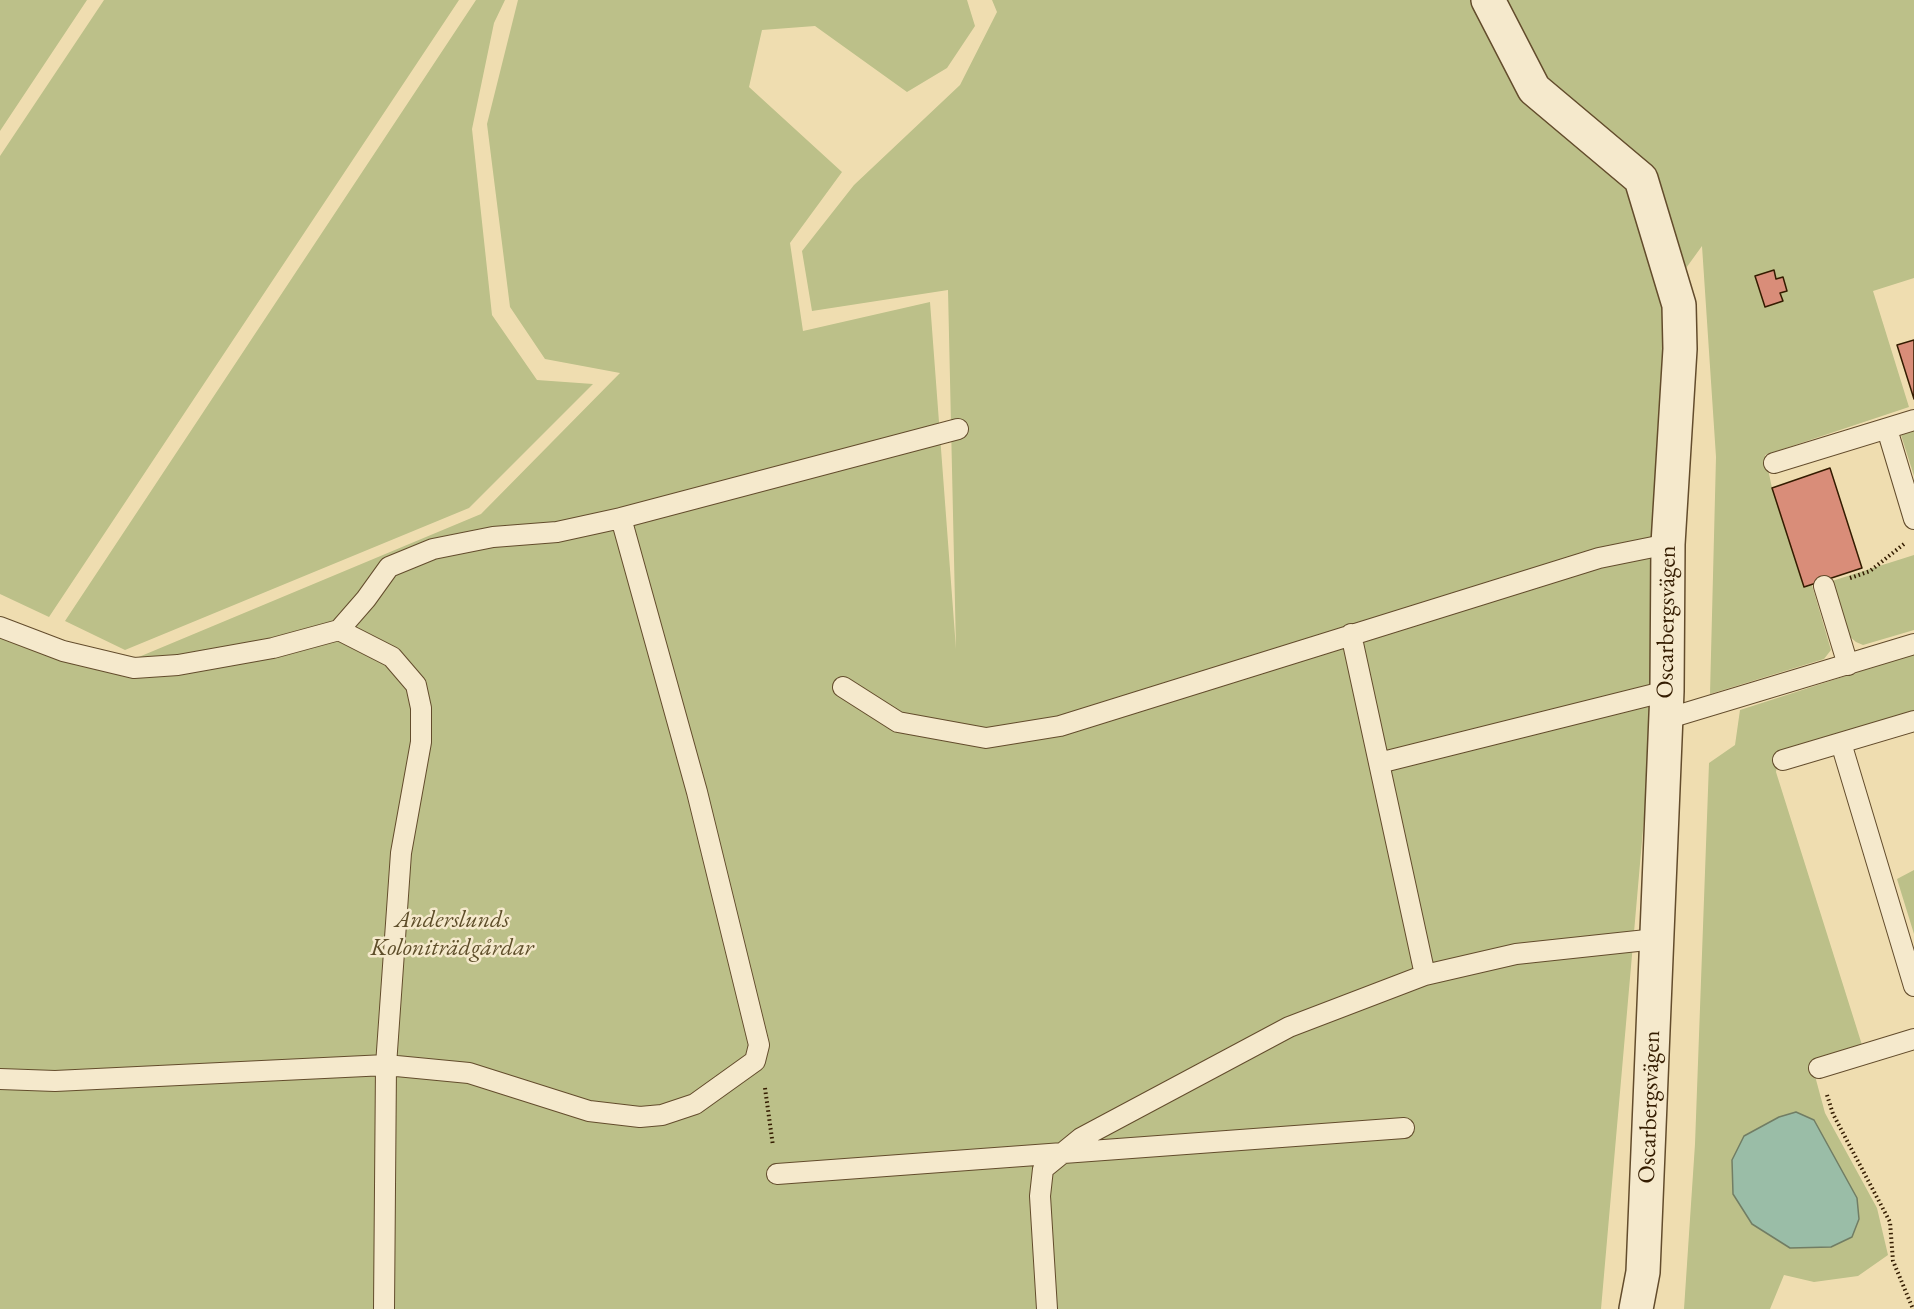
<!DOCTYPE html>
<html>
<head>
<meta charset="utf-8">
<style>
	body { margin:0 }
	canvas { display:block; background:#efddb0 }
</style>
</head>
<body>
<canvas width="1914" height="1309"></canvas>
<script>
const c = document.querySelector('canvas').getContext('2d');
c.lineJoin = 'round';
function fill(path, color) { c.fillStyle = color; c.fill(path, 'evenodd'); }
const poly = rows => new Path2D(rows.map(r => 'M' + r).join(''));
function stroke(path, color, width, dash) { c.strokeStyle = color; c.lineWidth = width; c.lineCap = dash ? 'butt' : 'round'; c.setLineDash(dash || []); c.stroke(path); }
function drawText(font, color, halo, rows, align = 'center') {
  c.font = font + ' "EB Garamond",serif'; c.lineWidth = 5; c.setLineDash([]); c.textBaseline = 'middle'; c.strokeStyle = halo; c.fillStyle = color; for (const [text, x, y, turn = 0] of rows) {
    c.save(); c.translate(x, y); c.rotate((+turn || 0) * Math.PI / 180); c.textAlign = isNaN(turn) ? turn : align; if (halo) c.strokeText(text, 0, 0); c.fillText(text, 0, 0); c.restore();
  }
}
fill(poly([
	[0,0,87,0,0,131],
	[104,0,459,0,49,617,0,594,0,156],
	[476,0,505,0,494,23,472,129,492,315,537,380,593,384,469,508,125,650,65,621],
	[518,0,967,0,975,26,947,68,907,92,815,26,762,30,749,87,842,172,790,243,803,331,930,302,956,649,948,290,812,311,802,251,854,185,960,85,997,12,992,0,1914,0,1914,278,1873,291,1909,407,1765,455,1772,488,1804,587,1812,585,1831,650,1824,659,1710,694,1716,457,1702,246,1663,300,1668,544,1601,1309,0,1309,0,616,122,664,481,514,620,373,545,359,510,307,487,124],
	[1914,431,1914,476,1901,435],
	[1914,555,1914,630,1863,645,1856,642,1849,636,1832,581],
	[1914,654,1914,713,1779,753,1776,772,1862,1045,1811,1061,1825,1113,1877,1208,1888,1255,1858,1276,1814,1282,1784,1275,1770,1309,1684,1309,1695,1144,1709,763,1735,745,1740,710],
	[1733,1194,1790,1248,1752,1224],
	[1914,870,1914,934,1897,879]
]), '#bcc089');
const water = poly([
	[1796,1112,1814,1120,1857,1198,1859,1219,1852,1237,1831,1247,1790,1248,1752,1224,1733,1194,1732,1160,1744,1136,1779,1117,1796,1112]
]);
fill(water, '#9abda7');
stroke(water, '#717d64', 1.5);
const building = poly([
	[1774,270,1776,279,1783,277,1787,291,1780,293,1783,301,1765,307,1755,276,1774,270],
	[1914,340,1914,399,1897,345,1914,340],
	[1830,468,1862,568,1804,587,1772,488,1830,468]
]);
fill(building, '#d98d79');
stroke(building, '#341c00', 1.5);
const service = poly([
	[1887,429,1914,519],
	[1774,463,1914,420],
	[1824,586,1848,665],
	[0,627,63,651,134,668,178,665,273,648,339,630,366,599,389,567,433,549,493,537,557,532,621,518,958,429],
	[339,630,392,657,416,685,421,708,421,742,401,853,386,1065,384,1309],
	[1351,634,1425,975],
	[843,687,898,722,986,738,1060,726,1599,558,1668,544],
	[1666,719,1914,644],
	[1841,743,1914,986],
	[1783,760,1914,721],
	[1379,763,1667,691],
	[1819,1068,1914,1039],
	[0,1079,55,1081,386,1065,469,1073,589,1111,640,1117,662,1115,695,1104,755,1061,759,1045,697,792,621,518],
	[777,1174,1404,1128],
	[1047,1309,1040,1196,1043,1169,1081,1138,1289,1027,1425,975,1516,954,1656,939]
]);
const minor = poly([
	[1488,0,1534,89,1641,179,1679,305,1680,349,1668,544,1667,691,1643,1272,1636,1309]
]);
stroke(service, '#634c2c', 22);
stroke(minor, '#634c2c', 36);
stroke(poly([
	[1850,578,1870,571,1904,544],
	[765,1088,773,1146],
	[1827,1095,1833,1114,1890,1222,1893,1261,1913,1309]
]), '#341c00', 4, [1.5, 3]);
stroke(service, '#f5e9cc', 20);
stroke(minor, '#f5e9cc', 33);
drawText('24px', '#341c00', '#f5e9cc', [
	["Oscarbergsvägen",1667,622,-89],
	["Oscarbergsvägen",1650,1107,-88]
]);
drawText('italic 24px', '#5d4d29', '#f5e9cc', [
	["Anderslunds",452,920],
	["Koloniträdgårdar",452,948]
]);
</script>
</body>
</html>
